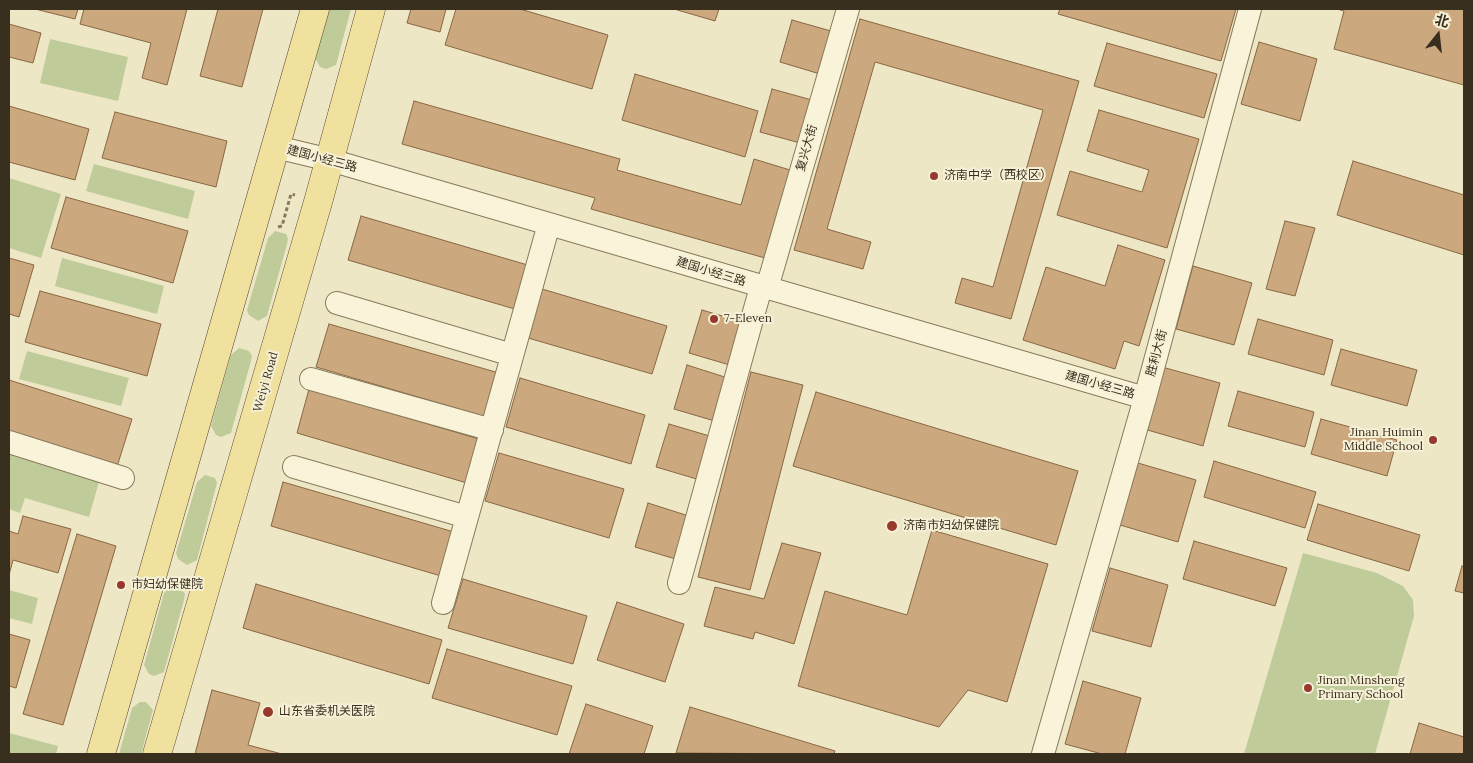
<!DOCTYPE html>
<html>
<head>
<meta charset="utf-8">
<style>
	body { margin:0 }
	#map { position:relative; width:1473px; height:763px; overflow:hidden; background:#eee7c6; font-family:Lora,"Noto Sans SC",serif }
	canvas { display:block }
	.frame { position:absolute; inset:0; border:10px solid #392f1f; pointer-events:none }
	.north { position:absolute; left:1413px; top:10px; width:50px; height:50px; -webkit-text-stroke:4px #f5f0d6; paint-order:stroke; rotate:16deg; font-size:14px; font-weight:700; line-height:20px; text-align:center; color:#392f1f }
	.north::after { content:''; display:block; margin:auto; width:18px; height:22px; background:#392f1f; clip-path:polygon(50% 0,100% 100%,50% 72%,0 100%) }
</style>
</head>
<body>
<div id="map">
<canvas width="1473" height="763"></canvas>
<div class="frame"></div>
<div class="north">北</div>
</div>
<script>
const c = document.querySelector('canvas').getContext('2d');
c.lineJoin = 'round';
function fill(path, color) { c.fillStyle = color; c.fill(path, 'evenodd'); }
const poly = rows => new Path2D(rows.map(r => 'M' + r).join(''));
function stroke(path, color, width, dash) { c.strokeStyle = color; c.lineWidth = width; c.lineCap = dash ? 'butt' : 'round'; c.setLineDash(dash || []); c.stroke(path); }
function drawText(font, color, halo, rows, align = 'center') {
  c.font = font + ' Lora,"Noto Sans SC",serif'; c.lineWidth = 4; c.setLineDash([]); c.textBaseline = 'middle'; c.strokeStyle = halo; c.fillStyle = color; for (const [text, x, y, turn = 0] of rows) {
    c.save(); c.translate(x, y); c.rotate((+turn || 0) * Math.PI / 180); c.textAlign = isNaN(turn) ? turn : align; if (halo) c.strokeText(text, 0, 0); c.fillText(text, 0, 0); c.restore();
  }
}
fill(poly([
	[329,9,351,9,336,65,326,69,320,67,315,58],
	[50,39,128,57,118,101,40,83],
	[94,164,195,191,188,219,86,191],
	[9,178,61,194,41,258,9,248],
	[275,231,286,234,288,239,287,244,267,316,258,321,249,315,247,310,268,238],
	[62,258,164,286,157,314,55,286],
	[239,348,249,351,252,356,251,361,231,433,221,437,216,435,211,426,231,355],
	[27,351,129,378,121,406,19,379],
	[9,447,101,475,89,517,25,498,20,513,9,509],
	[205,475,215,478,217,483,197,560,187,565,178,559,176,553,197,482],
	[1303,553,1377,573,1403,586,1413,600,1414,616,1375,754,1244,754],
	[172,586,182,590,185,594,184,600,164,672,154,676,149,674,144,665,164,593],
	[9,590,38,598,32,624,9,618],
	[140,702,146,702,153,710,141,754,119,754,132,708],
	[9,733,58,746,56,754,9,754]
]), '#bfcc9a');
const building = poly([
	[35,9,78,9,75,19,35,9],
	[84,9,187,9,167,85,142,78,151,43,80,24,84,9],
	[218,9,263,9,242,87,200,76,218,9],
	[411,9,446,9,440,32,407,23,411,9],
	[456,9,520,9,608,35,592,89,445,45,456,9],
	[674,9,719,9,715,21,674,9],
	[1060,9,1236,9,1221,61,1058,14,1060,9],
	[1337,9,1464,9,1464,85,1334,49,1344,11,1337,9],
	[860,19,1079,81,1011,319,955,303,962,278,993,287,1043,110,875,62,827,229,871,242,863,269,794,250,860,19],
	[792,20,831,31,820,74,780,62,792,20],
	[9,24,41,33,33,63,9,57,9,24],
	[1259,42,1317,59,1300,121,1241,104,1259,42],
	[1107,43,1217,74,1204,118,1094,86,1107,43],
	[635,74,758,111,745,157,622,120,635,74],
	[772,89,812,100,800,143,760,132,772,89],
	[414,101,620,159,617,170,741,205,754,159,790,170,765,258,591,209,595,198,402,144,414,101],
	[9,106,89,129,75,180,9,162,9,106],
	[1099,110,1199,139,1167,248,1057,215,1070,171,1142,192,1149,170,1087,151,1099,110],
	[115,112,227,141,216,187,102,158,115,112],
	[1353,161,1464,195,1464,255,1337,215,1353,161],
	[66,197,188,231,173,283,51,248,66,197],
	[361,216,531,266,518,310,348,260,361,216],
	[1285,221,1315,228,1295,296,1266,289,1285,221],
	[1118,245,1165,260,1139,346,1124,341,1115,369,1023,340,1046,267,1105,286,1118,245],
	[9,258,34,265,19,317,9,314,9,258],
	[1193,266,1252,283,1234,345,1176,329,1193,266],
	[542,289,667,326,652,374,528,338,542,289],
	[40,291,161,324,147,376,25,342,40,291],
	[702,310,746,323,733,366,689,353,702,310],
	[1258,319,1333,340,1324,375,1248,354,1258,319],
	[329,324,499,373,486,417,316,367,329,324],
	[1341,349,1417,370,1407,406,1331,385,1341,349],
	[687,365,731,379,718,422,674,409,687,365],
	[1162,367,1220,383,1203,446,1144,429,1162,367],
	[751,372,803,385,750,590,698,577,751,372],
	[520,378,645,415,631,464,506,427,520,378],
	[9,380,132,419,115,473,9,439,9,380],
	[309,389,479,439,467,483,297,433,309,389],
	[1238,391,1314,412,1305,447,1228,426,1238,391],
	[816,392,1078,471,1056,545,793,466,816,392],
	[1321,419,1397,440,1387,476,1311,454,1321,419],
	[669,424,713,437,700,480,656,467,669,424],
	[499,453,624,489,609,538,485,501,499,453],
	[1214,461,1316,492,1305,528,1204,497,1214,461],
	[1138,463,1196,480,1178,542,1120,525,1138,463],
	[283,482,454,532,441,576,271,526,283,482],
	[648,503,692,517,679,560,635,547,648,503],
	[1318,504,1420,535,1409,571,1307,540,1318,504],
	[23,516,71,529,58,573,13,560,9,575,9,531,18,534,23,516],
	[932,530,1048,564,1007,702,968,690,939,727,798,686,825,591,907,615,932,530],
	[77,534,116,546,63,725,23,714,77,534],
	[1194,541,1287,568,1275,606,1183,579,1194,541],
	[782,543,821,553,794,644,755,632,753,639,704,626,715,587,764,599,782,543],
	[1462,566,1464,567,1464,593,1455,591,1462,566],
	[1110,568,1168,585,1151,647,1092,631,1110,568],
	[463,579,587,616,573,664,448,628,463,579],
	[256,584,442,640,429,684,243,628,256,584],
	[617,602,684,624,665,682,597,660,617,602],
	[9,634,30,640,16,688,9,686,9,634],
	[447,649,572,686,557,735,432,698,447,649],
	[1083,681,1141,698,1125,754,1102,754,1065,744,1083,681],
	[212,690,260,703,248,745,282,754,195,754,212,690],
	[586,704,653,726,644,754,569,754,586,704],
	[690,707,835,751,834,754,676,753,690,707],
	[1419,723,1464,737,1464,754,1410,754,1419,723]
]);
fill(building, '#cba87d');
stroke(building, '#886742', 1);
const minor = poly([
	[276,147,330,160,1145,398],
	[767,288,848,9],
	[337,303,512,355],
	[311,379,492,430],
	[9,442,123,478],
	[294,467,467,517],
	[679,583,761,287],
	[443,603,549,224],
	[1043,754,1145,398,1250,9]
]);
const major = poly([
	[101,754,315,9],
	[157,754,318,202,371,9]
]);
stroke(minor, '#897a5c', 24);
stroke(major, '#574730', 29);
stroke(poly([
	[278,227,282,226,291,194,295,195]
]), '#897a5c', 3, [4, 2.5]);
stroke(minor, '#f8f3d9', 22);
stroke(major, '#f0e19f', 28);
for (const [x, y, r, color] of [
	[934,176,5,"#973a2d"],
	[714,319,5,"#973a2d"],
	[1433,440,5,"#973a2d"],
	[892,526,6,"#973a2d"],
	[121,585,5,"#973a2d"],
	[1308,688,5,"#973a2d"],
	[268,712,6,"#973a2d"]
]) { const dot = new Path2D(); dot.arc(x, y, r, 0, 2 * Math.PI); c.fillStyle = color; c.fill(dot); stroke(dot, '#f5f0d6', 2); }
drawText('12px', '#392f1f', '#f5f0d6', [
	["复兴大街",807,148,-74],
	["建国小经三路",322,159,15],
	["建国小经三路",711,272,17],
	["胜利大街",1157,353,-75],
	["Weiyi Road",266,382,-74],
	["建国小经三路",1100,385,16]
]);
drawText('12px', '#392f1f', '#f5f0d6', [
	["济南中学（西校区）",944,176],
	["7-Eleven",724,319],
	["Jinan Huimin",1423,433,"right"],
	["Middle School",1423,447,"right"],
	["济南市妇幼保健院",903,526],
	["市妇幼保健院",131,585],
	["Jinan Minsheng",1318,681],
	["Primary School",1318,695],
	["山东省委机关医院",279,712]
], 'left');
</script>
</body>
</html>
